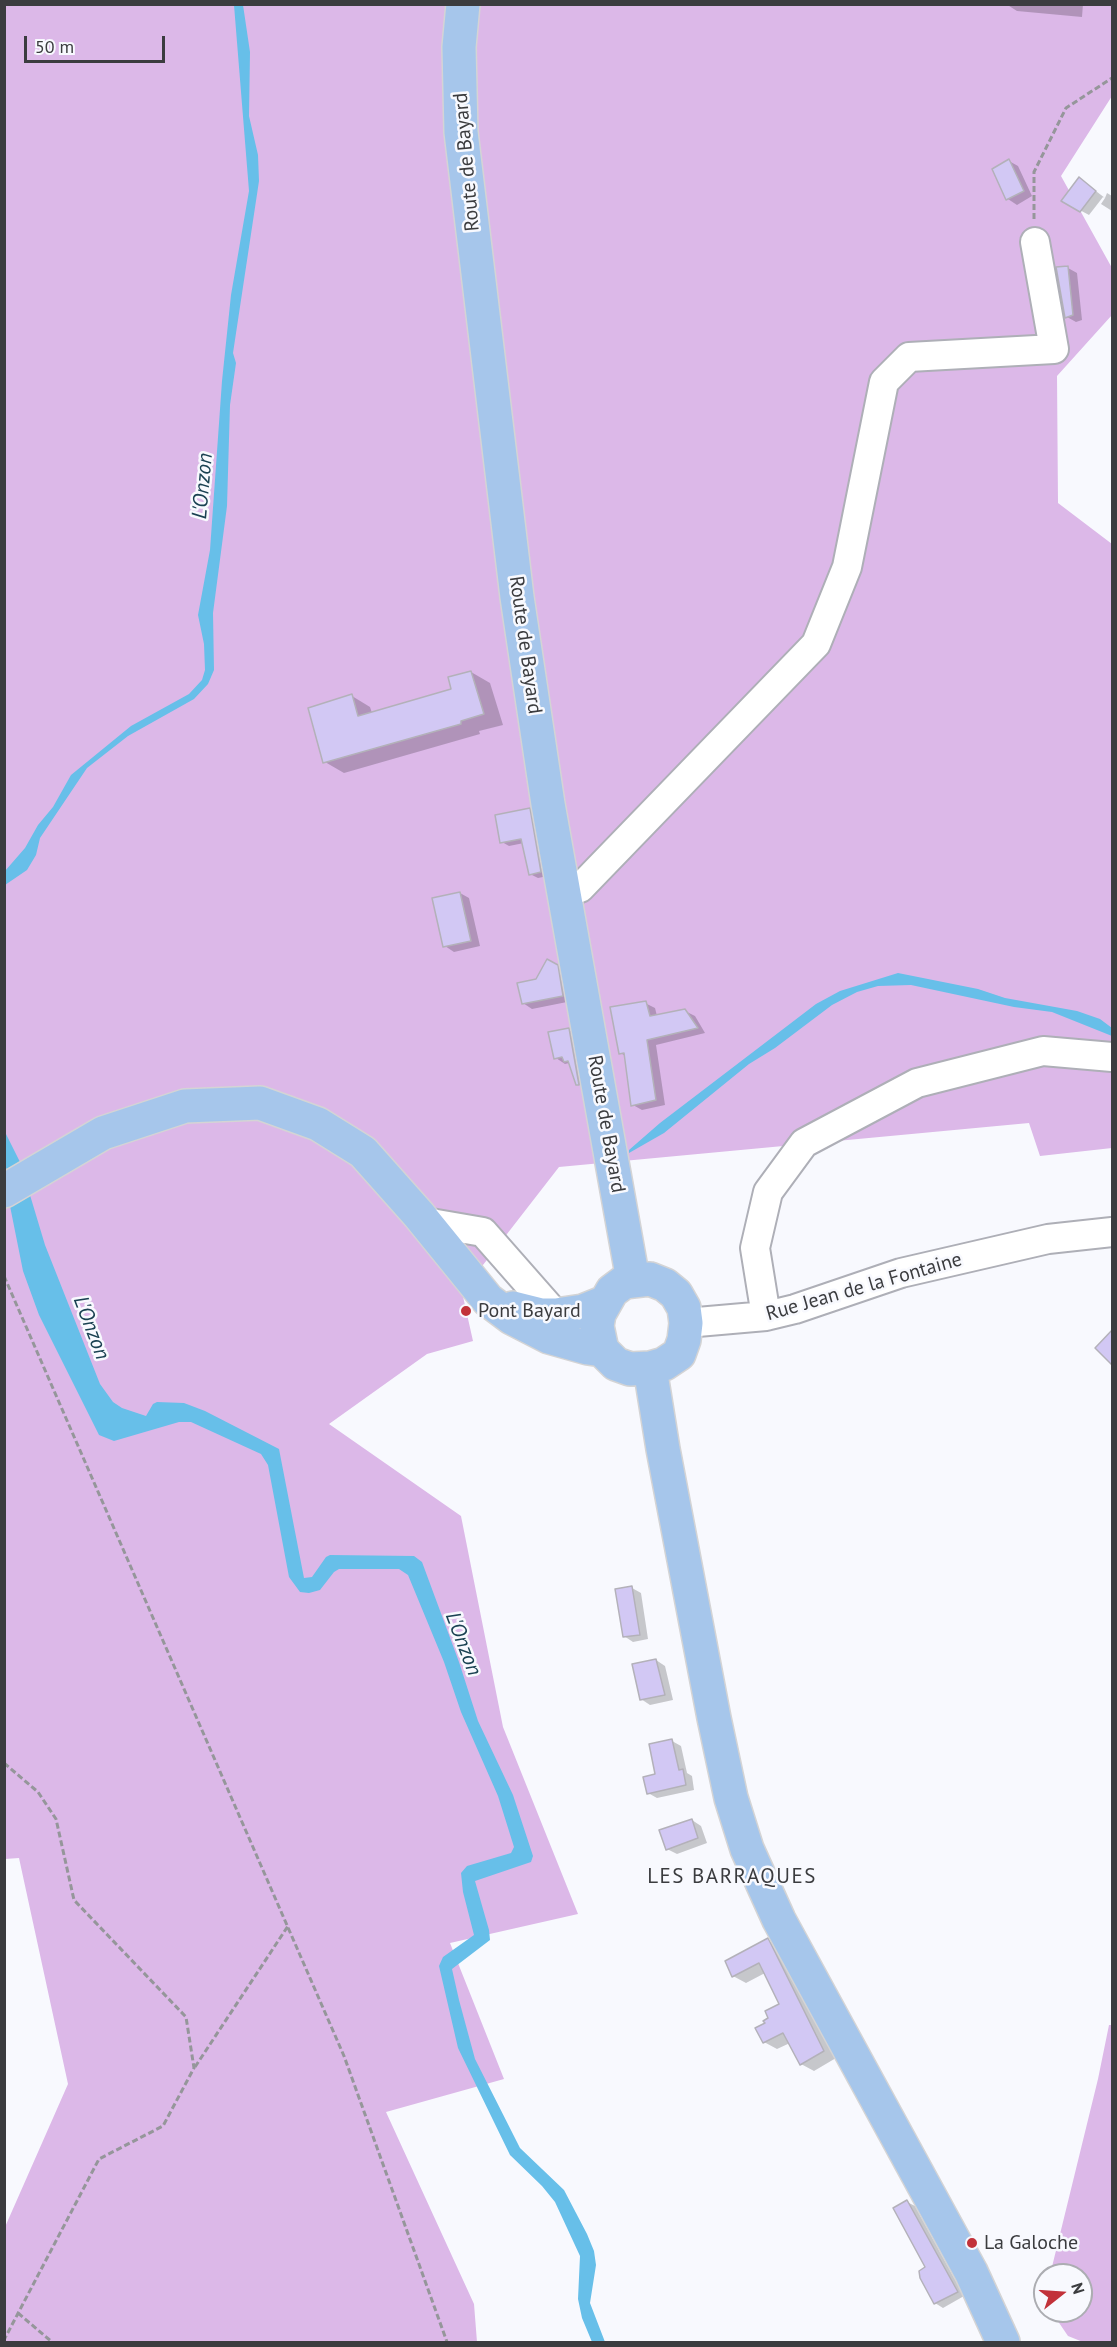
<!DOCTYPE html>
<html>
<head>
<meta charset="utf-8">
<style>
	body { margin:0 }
	#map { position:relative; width:1117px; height:2347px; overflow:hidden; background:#f8f9fe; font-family:"PT Sans",sans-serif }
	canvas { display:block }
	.frame { position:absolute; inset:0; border:6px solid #3b3c3f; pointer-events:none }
	.north { position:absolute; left:1033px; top:2263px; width:60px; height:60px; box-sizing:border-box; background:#f8f9fe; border:2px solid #acadb2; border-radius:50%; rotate:73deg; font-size:16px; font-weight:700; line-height:24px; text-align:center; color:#3b3c3f }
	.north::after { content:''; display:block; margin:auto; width:21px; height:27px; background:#c2323a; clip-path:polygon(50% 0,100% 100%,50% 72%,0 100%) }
	.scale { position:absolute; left:24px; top:36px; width:141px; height:27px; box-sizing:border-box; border:3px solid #3b3c3f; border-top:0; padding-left:8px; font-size:18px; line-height:21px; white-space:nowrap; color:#3b3c3f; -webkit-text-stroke:4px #f8f9fe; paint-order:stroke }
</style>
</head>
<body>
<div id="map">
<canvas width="1117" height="2347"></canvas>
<div class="frame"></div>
<div class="north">N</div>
<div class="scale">50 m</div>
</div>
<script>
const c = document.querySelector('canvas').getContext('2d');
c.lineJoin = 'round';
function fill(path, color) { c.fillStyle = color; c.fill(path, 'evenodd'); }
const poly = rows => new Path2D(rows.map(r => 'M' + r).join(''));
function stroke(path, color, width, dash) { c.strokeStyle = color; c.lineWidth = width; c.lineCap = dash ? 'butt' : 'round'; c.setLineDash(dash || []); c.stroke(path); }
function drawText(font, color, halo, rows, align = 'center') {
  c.font = font + ' "PT Sans",sans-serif'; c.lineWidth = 5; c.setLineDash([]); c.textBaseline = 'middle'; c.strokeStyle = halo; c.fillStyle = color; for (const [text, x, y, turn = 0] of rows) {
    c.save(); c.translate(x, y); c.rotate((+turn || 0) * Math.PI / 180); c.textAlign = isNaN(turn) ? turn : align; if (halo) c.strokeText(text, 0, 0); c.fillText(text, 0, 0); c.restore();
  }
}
fill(poly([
	[5,5,1112,5,1112,96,1061,176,1112,268,1112,315,1057,376,1058,503,1112,544,1112,1148,1040,1156,1029,1123,559,1167,462,1292,473,1341,427,1354,329,1424,461,1516,503,1727,578,1914,450,1943,504,2079,386,2112,474,2304,477,2342,5,2342,5,2227,68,2084,19,1858,5,1859],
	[1109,2025,1112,2025,1112,2342,1083,2342,1068,2336,1051,2311,1081,2311,1081,2275,1050,2275,1098,2079]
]), '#dcb8e8');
fill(poly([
	[234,5,243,5,250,52,249,116,258,155,259,181,233,353,236,363,230,405,227,506,213,613,214,670,208,684,194,699,128,736,87,768,40,838,36,855,27,870,5,885,5,871,25,848,38,825,53,807,71,775,131,726,189,694,202,680,205,670,204,644,198,615,210,550,222,381,231,295,249,191],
	[898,973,978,989,1005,998,1077,1011,1100,1019,1112,1028,1112,1036,1052,1012,1014,1007,911,985,878,986,857,992,832,1005,775,1048,749,1064,664,1133,629,1153,629,1150,660,1123,816,1004,840,991],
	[5,1132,21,1164,8,1173,5,1165],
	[27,1185,45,1245,100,1384,113,1402,122,1408,146,1416,153,1404,157,1402,184,1403,205,1411,279,1449,304,1578,312,1577,326,1557,330,1555,414,1556,422,1562,459,1662,478,1721,513,1795,533,1856,531,1862,475,1881,489,1930,490,1940,452,1969,459,2000,475,2059,520,2148,564,2190,587,2234,594,2251,596,2265,590,2303,605,2342,592,2342,582,2318,578,2299,580,2256,555,2202,542,2186,510,2155,458,2048,439,1966,443,1957,474,1935,463,1892,461,1873,467,1866,511,1853,514,1847,498,1796,461,1712,444,1662,408,1575,399,1569,339,1569,334,1572,320,1590,309,1593,300,1592,289,1577,268,1465,261,1454,191,1422,179,1422,114,1441,99,1435,39,1315,23,1271,8,1196]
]), '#67bfe9');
fill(poly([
	[1006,4,1083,4,1082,17,1017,11],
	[1009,161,1018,166,1032,196,1017,205,1008,199,994,170],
	[1080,179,1105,198,1107,193,1112,196,1112,211,1101,204,1105,198,1103,197,1089,215,1063,201],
	[1068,268,1077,273,1082,320,1076,322,1067,317],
	[471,672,490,683,503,725,479,731,480,734,344,773,325,762,352,696,370,707,372,713,453,690],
	[529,810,537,814,548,876,538,878,530,874,524,843,509,846,502,842],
	[460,893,469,898,480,946,454,952,445,946],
	[547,961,567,972,572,1001,532,1009,523,1003],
	[645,1003,655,1008,657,1016,685,1011,695,1016,705,1033,656,1045,665,1105,642,1110,633,1105,626,1056,620,1053],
	[569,1030,578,1035,587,1090,578,1084,569,1063,565,1064,556,1058],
	[632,1588,641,1593,648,1639,633,1642,624,1636],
	[656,1660,665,1666,673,1700,650,1705,641,1699],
	[672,1741,681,1746,687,1773,692,1776,694,1790,657,1798,648,1793],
	[692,1820,701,1826,707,1843,677,1854,667,1849],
	[768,1940,780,1947,836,2058,814,2071,801,2064,790,2043,777,2049,764,2042,767,2024,781,2004,765,1973,746,1983,733,1976],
	[907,2202,915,2206,964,2296,943,2308,935,2303]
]), '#0003');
const building = poly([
	[1009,159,1024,191,1006,200,992,169,1009,159],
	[1079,177,1096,191,1080,212,1061,201,1079,177],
	[1068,266,1073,315,1065,318,1056,267,1068,266],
	[471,671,484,714,461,721,461,724,323,763,308,708,352,694,358,716,451,689,448,677,471,671],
	[530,808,541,872,529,875,521,839,500,843,495,815,530,808],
	[460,892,471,941,443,947,432,898,460,892],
	[547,959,558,965,563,996,522,1004,517,983,536,979,547,959],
	[646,1001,650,1016,685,1009,698,1028,647,1040,656,1100,631,1106,624,1053,619,1054,610,1007,646,1001],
	[569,1028,579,1085,576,1085,568,1061,564,1062,562,1057,554,1059,548,1032,569,1028],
	[1113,1329,1113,1366,1095,1348,1113,1329],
	[632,1586,640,1635,623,1637,615,1589,632,1586],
	[656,1659,665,1695,640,1700,632,1664,656,1659],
	[672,1739,679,1770,683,1769,686,1785,647,1794,643,1777,655,1774,649,1744,672,1739],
	[692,1819,698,1838,666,1850,659,1830,692,1819],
	[768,1938,824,2051,800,2065,783,2033,763,2043,755,2028,765,2023,763,2021,768,2018,765,2011,779,2004,759,1963,732,1977,725,1961,768,1938],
	[907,2200,958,2292,934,2304,920,2278,919,2271,925,2267,893,2208,907,2200]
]);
fill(building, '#d2c8f4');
stroke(building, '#b3b1b9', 1.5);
const minor = poly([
	[564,893,580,888,816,644,847,567,884,382,909,357,1054,349,1035,242],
	[425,1222,483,1232,556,1315],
	[766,1316,755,1248,768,1192,804,1143,917,1083,1043,1051,1112,1057],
	[686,1323,766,1316,795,1309,901,1273,1048,1239,1112,1232]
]);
const major = poly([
	[463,4,459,47,461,132,517,597,548,804,633,1280],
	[4,1191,103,1133,185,1106,260,1103,318,1124,363,1152,419,1215,488,1300,512,1318,549,1337,588,1348,602,1350],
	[650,1279,665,1285,676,1294,684,1308,686,1323,684,1340,679,1354,664,1364,650,1368,630,1369,616,1364,602,1350,597,1326,599,1314,612,1291,624,1282,650,1279],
	[513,1308,541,1315,556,1315,583,1311,603,1303],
	[650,1368,663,1449,714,1718,731,1798,747,1849,779,1920,971,2272,1003,2342]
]);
stroke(minor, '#aeafb7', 32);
stroke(major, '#d4d4d5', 36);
stroke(poly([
	[1034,219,1034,172,1066,108,1112,78],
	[4,1276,344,2056,447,2342],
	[4,1763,38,1792,56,1819,74,1900,186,2017,194,2068,163,2126,99,2159,4,2340],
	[195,2067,288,1926],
	[18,2313,52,2342]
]), '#95969a', 3, [6, 3]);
stroke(minor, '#fff', 28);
stroke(major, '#a6c6eb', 33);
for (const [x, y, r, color] of [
	[466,1311,6,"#c2323a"],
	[972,2243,6,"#c2323a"]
]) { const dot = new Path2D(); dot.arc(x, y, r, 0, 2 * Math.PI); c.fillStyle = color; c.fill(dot); stroke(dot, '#f8f9fe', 2); }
drawText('20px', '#3b3c3f', '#f8f9fe', [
	["Route de Bayard",467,162,-95],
	["Route de Bayard",525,645,82],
	["Route de Bayard",606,1124,80],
	["Rue Jean de la Fontaine",864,1287,-16]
]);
drawText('20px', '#3b3c3f', '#f8f9fe', [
	["Pont Bayard",478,1311],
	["La Galoche",984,2243]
], 'left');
drawText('italic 21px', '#1a4152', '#f8f9fe', [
	["L'Onzon",203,486,-85],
	["L'Onzon",91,1328,69],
	["L'Onzon",463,1644,69]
]);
c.letterSpacing = '1.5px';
drawText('21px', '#3b3c3f', '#f8f9fe', [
	["LES BARRAQUES",732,1877]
]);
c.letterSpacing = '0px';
</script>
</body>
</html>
